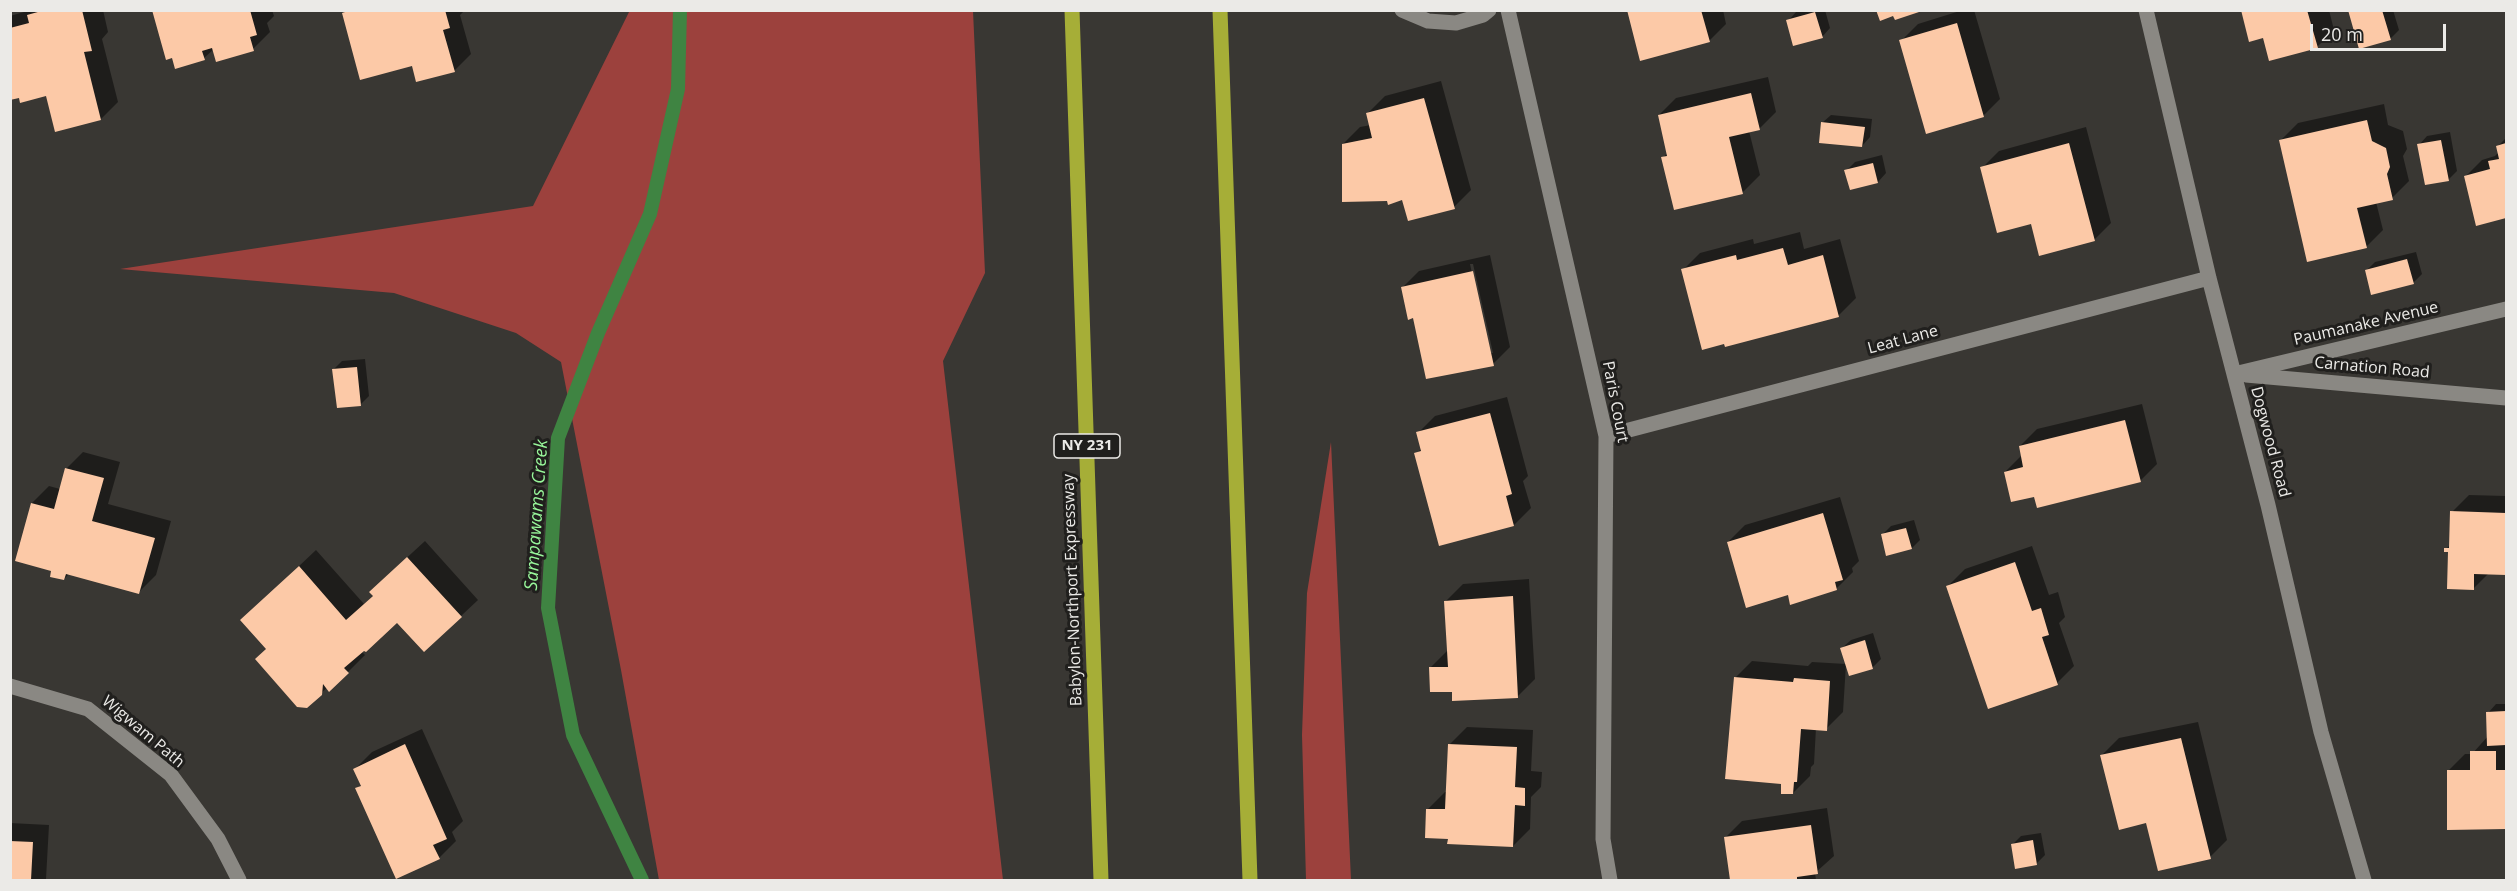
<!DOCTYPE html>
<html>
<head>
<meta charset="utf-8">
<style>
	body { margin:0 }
	#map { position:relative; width:2517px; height:891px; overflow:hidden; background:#393733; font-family:"Open Sans",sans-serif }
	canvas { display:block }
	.frame { position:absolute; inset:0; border:12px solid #ebeae7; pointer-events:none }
	.scale { position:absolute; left:2310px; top:24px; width:136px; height:27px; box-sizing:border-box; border:3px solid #ebeae7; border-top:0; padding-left:8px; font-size:18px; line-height:21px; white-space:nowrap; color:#ebeae7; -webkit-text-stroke:4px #201f1d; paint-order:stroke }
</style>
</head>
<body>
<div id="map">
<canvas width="2517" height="891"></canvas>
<div class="frame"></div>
<div class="scale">20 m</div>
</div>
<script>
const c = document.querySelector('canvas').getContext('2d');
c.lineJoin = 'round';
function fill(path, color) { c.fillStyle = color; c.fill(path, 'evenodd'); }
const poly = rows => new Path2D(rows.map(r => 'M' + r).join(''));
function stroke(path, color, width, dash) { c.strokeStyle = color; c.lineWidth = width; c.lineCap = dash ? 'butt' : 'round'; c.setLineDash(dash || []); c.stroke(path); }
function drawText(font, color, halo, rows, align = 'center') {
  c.font = font + ' "Open Sans",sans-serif'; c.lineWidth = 6; c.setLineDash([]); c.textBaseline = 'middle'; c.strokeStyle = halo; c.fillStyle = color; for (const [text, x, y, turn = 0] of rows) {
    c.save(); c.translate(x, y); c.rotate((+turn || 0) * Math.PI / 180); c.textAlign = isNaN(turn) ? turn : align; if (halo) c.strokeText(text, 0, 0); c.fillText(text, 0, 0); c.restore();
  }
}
fill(poly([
	[630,10,973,11,985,273,943,361,1003,880,659,880,621,670,561,362,516,333,394,293,120,269,533,206],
	[1331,442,1351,880,1306,880,1302,735,1307,593]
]), '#9c413d');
fill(poly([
	[31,10,103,10,108,32,102,39,118,102,101,119,47,94,10,98,10,16],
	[154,10,272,10,274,16,267,23,270,32,253,49,214,49,204,58],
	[346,10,465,10,460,15,471,54,454,71,413,64,344,13],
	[1628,10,1723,10,1726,24,1709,41],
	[1803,10,1825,10,1830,28,1822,37,1788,21,1796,12],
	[1963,10,1974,10,2000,99,1983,116,1901,41,1918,24],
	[2243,10,2329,10,2334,30,2317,47],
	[2349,10,2393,10,2399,30,2390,39],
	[1768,77,1776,112,1759,129,1749,131,1760,175,1743,192,1663,158,1668,152,1659,115,1676,98],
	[1441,81,1471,190,1454,207,1403,198,1388,200,1343,144,1360,127,1371,125,1368,113,1385,96],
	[2384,104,2388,125,2403,131,2407,149,2403,156,2409,181,2392,198,2376,202,2383,230,2366,247,2281,140,2298,123],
	[1831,115,1872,119,1870,137,1862,146,1822,123],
	[2086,127,2111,223,2094,240,2032,222,1982,168,1999,151],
	[2450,132,2457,171,2449,179,2426,183,2419,145,2427,136],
	[2506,138,2506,217,2477,224,2465,177,2482,160,2495,156,2499,152,2498,146],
	[1882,155,1886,173,1878,182,1846,171,1855,162],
	[1800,232,1804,249,1840,239,1856,298,1839,315,1683,270,1700,253,1753,239,1754,244],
	[2416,252,2422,274,2413,283,2367,270,2375,262],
	[1490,255,1510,347,1493,364,1414,316,1402,288,1419,271],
	[1470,264,1473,264,1493,353,1489,353],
	[365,359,369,396,361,404,334,369,342,361],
	[1507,397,1528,476,1523,481,1531,508,1514,525,1416,454,1422,448,1418,433,1435,416],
	[2142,404,2157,464,2140,481,2035,495,2005,472,2022,455,2020,446,2037,429],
	[83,452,120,462,108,504,171,521,156,575,139,592,70,573,64,579,53,570,32,503,49,486,60,489,66,469],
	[2469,495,2506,496,2506,573,2489,573,2473,589,2450,551,2446,549,2451,544,2452,512],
	[1840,497,1859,561,1852,568,1853,572,1836,589,1789,593,1728,542,1745,525],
	[1914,520,1920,540,1912,548,1882,535,1891,526],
	[425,541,478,600,461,616,397,621,361,651,365,655,348,672,329,689,328,687,321,693,267,649,242,620,316,550,364,604,374,595,388,575],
	[2032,546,2049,595,2058,592,2065,617,2059,623,2074,666,2057,683,1948,586,1965,569],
	[1529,579,1535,679,1518,696,1453,690,1430,668,1447,651,1446,601,1463,584],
	[1873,633,1881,659,1872,668,1842,648,1851,640],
	[1752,661,1808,666,1812,662,1846,664,1843,712,1826,729,1816,728,1814,764,1811,767,1810,776,1793,793,1783,782,1735,678],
	[2496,704,2506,704,2506,828,2448,828,2448,771,2465,754,2472,754,2489,735,2488,713],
	[2198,722,2227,840,2210,857,2148,821,2102,755,2119,738],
	[1467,727,1533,730,1531,771,1542,772,1541,787,1531,797,1530,829,1513,846,1449,837,1428,809,1445,792,1448,792,1450,744],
	[422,729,463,821,452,832,456,841,439,858,357,789,362,784,355,769,372,752],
	[1827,808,1834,856,1815,873,1816,880,1732,880,1725,838,1742,821],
	[10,823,49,825,46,879,44,880,10,880],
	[2041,833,2045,855,2036,864,2012,845,2021,836]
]), '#0007');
stroke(poly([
	[642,880,573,735,548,608,558,438,598,333,650,214,678,89,680,10]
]), '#3f8442', 14);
fill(poly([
	[45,10,82,10,92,51,84,52,101,120,55,132,46,96,20,103,19,98,10,100,10,28,29,23,27,15],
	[152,10,250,10,257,35,250,37,254,51,216,62,212,48,202,51,205,60,175,69,172,58,166,60],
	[351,10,445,10,450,28,443,30,455,72,416,82,412,66,360,80,342,13],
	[1627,10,1701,10,1710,42,1640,61],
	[1876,10,1922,10,1922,11,1895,20,1893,16,1880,21],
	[2241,10,2307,10,2318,48,2269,61,2263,38,2249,42],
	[2348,10,2382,10,2391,40,2359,49],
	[1815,12,1823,38,1793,46,1786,20],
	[1957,23,1984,117,1926,134,1899,40],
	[1751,93,1760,130,1729,137,1743,194,1674,210,1661,157,1667,156,1658,115],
	[1424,98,1455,209,1408,221,1402,200,1388,205,1387,201,1342,202,1342,144,1372,138,1366,113],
	[2367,120,2372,141,2386,148,2390,167,2387,174,2393,200,2357,208,2367,248,2307,262,2279,140],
	[1821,122,1865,127,1862,147,1819,143],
	[2441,140,2449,181,2425,185,2417,144],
	[2069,143,2095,241,2039,256,2031,224,1997,233,1980,167],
	[2506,143,2506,218,2476,226,2464,176,2490,169,2488,161,2499,159,2496,146],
	[1873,163,1878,183,1850,190,1844,170],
	[1783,248,1788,265,1823,255,1839,317,1725,347,1724,344,1702,350,1681,269,1736,255,1737,260],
	[2407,259,2414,284,2371,295,2365,270],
	[1473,271,1494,366,1426,379,1413,318,1408,320,1401,287],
	[357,367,361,406,337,408,332,369],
	[1490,413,1512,494,1506,496,1514,526,1439,546,1414,453,1421,451,1416,432],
	[2125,420,2141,482,2037,508,2034,497,2011,502,2004,472,2023,467,2019,446],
	[65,468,104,478,92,521,155,538,139,594,66,574,64,580,50,577,51,571,15,561,31,503,54,509],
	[2450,511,2506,513,2506,575,2474,574,2474,590,2447,589,2448,552,2444,552,2444,548,2449,548],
	[1823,513,1843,580,1835,582,1837,590,1790,605,1788,595,1746,608,1727,542],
	[1906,528,1912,549,1886,556,1881,534],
	[407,557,462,617,424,652,397,623,366,652,364,651,344,668,349,673,329,692,323,684,322,695,307,708,297,707,255,659,266,649,240,620,299,566,346,620,373,596,369,592],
	[2015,562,2032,611,2041,608,2049,635,2042,637,2058,685,1988,709,1946,586],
	[1513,596,1518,698,1452,701,1452,692,1430,692,1429,667,1448,667,1444,601],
	[1865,640,1873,669,1849,676,1840,648],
	[1734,677,1793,682,1794,678,1830,681,1827,731,1801,729,1797,782,1794,782,1793,794,1781,794,1781,784,1725,779],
	[2506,711,2506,745,2487,746,2486,712],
	[2181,738,2211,859,2158,871,2146,823,2119,830,2100,755],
	[405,744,447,839,433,845,440,859,396,879,355,788,361,786,353,769],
	[1448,744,1517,747,1515,787,1525,788,1525,806,1515,805,1513,847,1447,844,1448,839,1425,838,1426,809,1445,809],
	[2470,751,2496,751,2496,770,2506,770,2506,829,2447,830,2447,770,2470,770],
	[1811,825,1818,874,1797,877,1797,880,1730,880,1724,837],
	[2033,840,2037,865,2015,869,2011,844],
	[10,841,33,842,31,880,10,880]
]), '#fcc9a7');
stroke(poly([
	[1402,10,1428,21,1456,23,1483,15,1489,10],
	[1508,10,1606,436,1603,839,1610,880],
	[2146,10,2209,278,2268,505,2321,732,2364,880],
	[2234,374,2506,309],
	[2246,375,2506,398],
	[1606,436,2209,278],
	[10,686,88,709,171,775,218,839,239,880]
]), '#8a8883', 15);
stroke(poly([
	[1072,10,1101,880],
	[1220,10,1250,880]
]), '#a6ae37', 15);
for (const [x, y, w] of [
	[1087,446,66]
]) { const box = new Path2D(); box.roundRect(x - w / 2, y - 12, w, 24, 4.5); c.fillStyle = '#201f1d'; c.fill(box); stroke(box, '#ebeae7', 1.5); }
drawText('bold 15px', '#ebeae7', null, [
	["NY 231",1087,446]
]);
drawText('16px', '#ebeae7', '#201f1d', [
	["Paumanake Avenue",2366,324,-13],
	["Leat Lane",1903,340,-15],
	["Carnation Road",2372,368,5],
	["Paris Court",1615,402,79],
	["Dogwood Road",2270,442,75],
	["Babylon-Northport Expressway",1073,590,-92],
	["Wigwam Path",143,732,40]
]);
drawText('italic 18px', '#98f69a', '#201f1d', [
	["Sampawams Creek",537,515,-86]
]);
</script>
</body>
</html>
